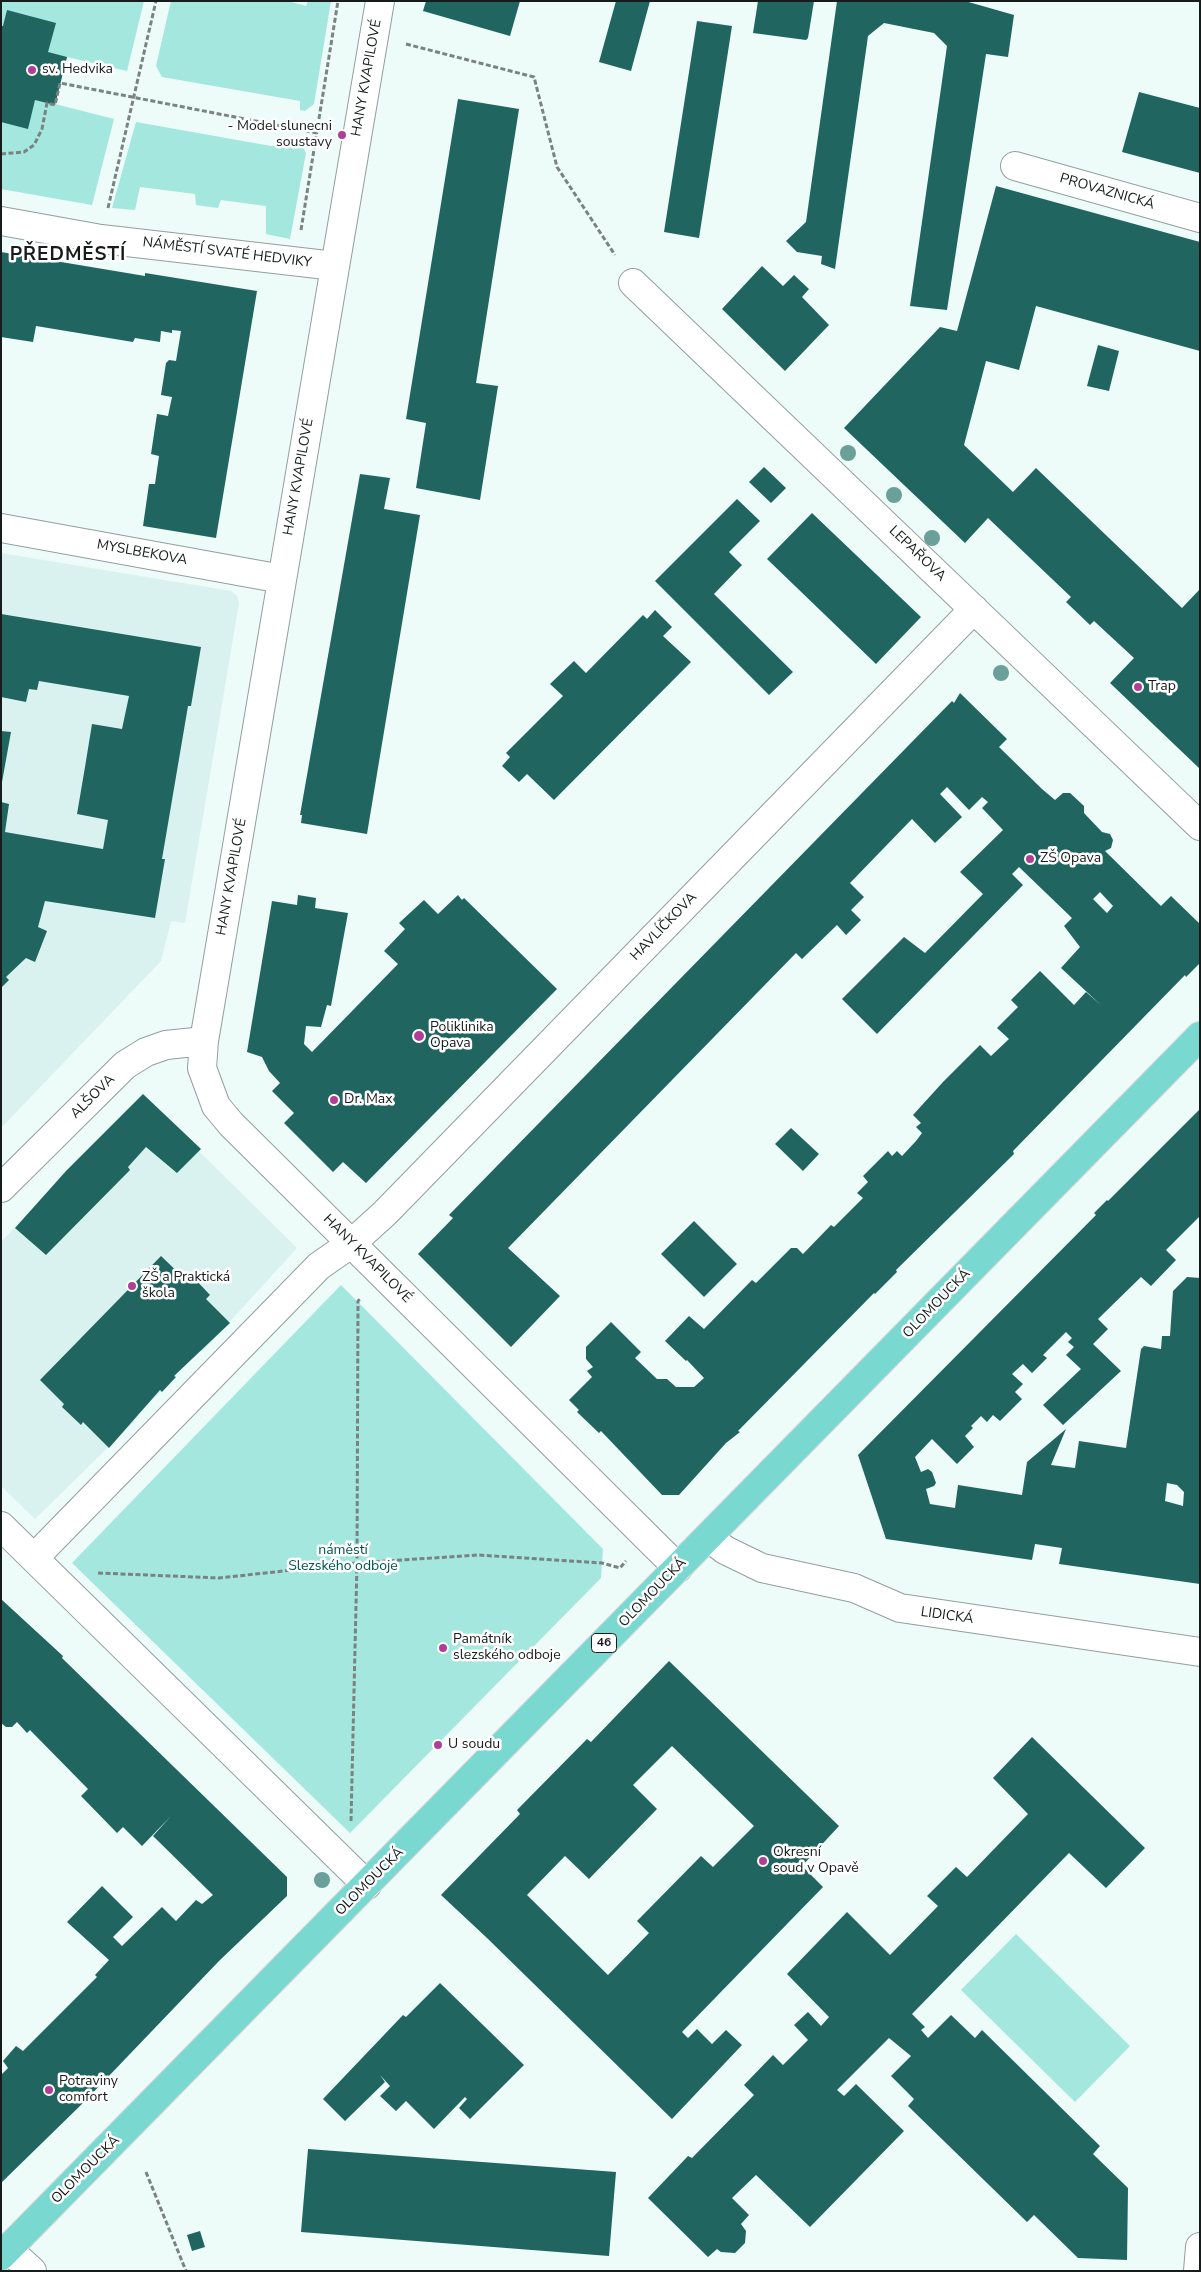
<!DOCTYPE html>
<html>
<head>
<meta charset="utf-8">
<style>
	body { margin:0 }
	#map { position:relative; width:1201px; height:2272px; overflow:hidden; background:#edfbf9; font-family:"Nunito Sans",sans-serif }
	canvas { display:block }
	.frame { position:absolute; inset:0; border:2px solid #161c1b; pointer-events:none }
</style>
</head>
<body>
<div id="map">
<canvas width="1201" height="2272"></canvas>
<div class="frame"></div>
</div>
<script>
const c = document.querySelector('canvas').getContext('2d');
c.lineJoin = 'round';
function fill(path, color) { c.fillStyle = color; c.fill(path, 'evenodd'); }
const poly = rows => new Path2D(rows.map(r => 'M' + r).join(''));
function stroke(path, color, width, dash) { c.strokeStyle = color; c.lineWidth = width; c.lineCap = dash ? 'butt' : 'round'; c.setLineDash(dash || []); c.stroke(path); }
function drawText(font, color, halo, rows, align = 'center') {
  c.font = font + ' "Nunito Sans",sans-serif'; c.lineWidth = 5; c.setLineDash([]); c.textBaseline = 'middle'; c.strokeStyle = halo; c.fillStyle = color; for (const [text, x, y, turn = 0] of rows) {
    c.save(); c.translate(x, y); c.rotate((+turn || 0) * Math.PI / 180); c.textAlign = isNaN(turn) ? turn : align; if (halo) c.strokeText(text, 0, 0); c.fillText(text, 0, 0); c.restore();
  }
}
fill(poly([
	[1,553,231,591,237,596,239,603,185,923,171,921,161,961,1,1128],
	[142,1095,297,1248,202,1352,200,1350,174,1377,175,1378,133,1419,135,1421,35,1519,1,1486,1,1242]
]), '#daf2ef');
fill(poly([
	[1,1,144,1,127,71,67,57,55,104,114,119,92,205,1,189],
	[171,1,288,1,306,6,308,1,331,1,314,104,305,111,300,110,300,101,162,77,156,66],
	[136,122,271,146,286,146,286,138,299,140,306,153,290,239,266,234,266,206,221,200,218,208,196,205,195,194,140,187,135,210,112,208],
	[341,1285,603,1549,601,1578,350,1833,72,1563],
	[1016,1934,1130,2046,1075,2102,961,1990]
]), '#a3e7df');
fill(poly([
	[426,1,520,1,510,36,423,11],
	[616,1,650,1,631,71,599,62],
	[758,1,814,1,808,38,806,40,753,33],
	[837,1,965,1,1014,15,1008,57,986,54,947,310,910,306,947,46,934,33,884,23,868,36,835,269,821,264,822,256,797,252,786,241,806,222],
	[7,10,56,23,48,52,67,57,55,105,35,100,28,129,1,122,1,26,3,26],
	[697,21,732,26,699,238,664,232],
	[1139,92,1200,108,1200,173,1122,152],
	[458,99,519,109,476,383,498,386,480,500,416,488,426,423,406,419],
	[996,186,1200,242,1200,351,1036,306,1019,370,986,361,964,445,1013,492,1036,468,1182,608,1200,589,1200,769,1110,683,1134,658,1094,621,1090,625,1066,602,1071,597,988,518,965,543,844,428,940,327,957,331],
	[1,252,145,276,145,273,257,291,216,538,143,526,149,484,155,484,159,456,151,454,157,414,168,416,172,397,161,395,166,363,169,360,176,361,181,331,172,330,172,333,161,331,160,342,135,338,133,342,36,326,33,342,1,337],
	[762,266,783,286,794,275,809,289,802,297,829,325,785,371,722,309],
	[1098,345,1119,351,1109,391,1087,386],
	[764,467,786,488,771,503,749,482],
	[360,474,390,478,384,509,420,515,367,834,301,823,302,815,300,815],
	[737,499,760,521,729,552,742,565,714,594,793,672,769,695,655,581],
	[812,513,921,617,876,664,767,559],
	[655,610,672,627,663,636,691,662,554,800,527,774,519,782,502,766,510,757,506,753,563,696,550,684,574,661,586,673,643,615,647,619],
	[1,614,201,647,191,706,188,706,162,859,165,859,155,918,45,901,38,927,47,931,35,962,26,958,6,977,9,980,1,988,1,802,9,804,5,832,103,849,108,820,77,814,85,767,92,724,122,729,129,696,39,681,37,690,29,689,26,702,1,697],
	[960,693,1007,739,999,747,1042,789,1055,800,1063,793,1070,793,1084,806,1084,813,1102,832,1110,834,1113,840,1111,848,1105,851,1161,906,1171,896,1200,924,1200,963,1186,977,1185,975,1013,1151,1014,1154,896,1270,897,1272,875,1294,874,1293,738,1431,740,1432,726,1443,679,1495,662,1495,601,1431,599,1433,577,1412,579,1410,569,1400,592,1377,587,1371,593,1367,586,1359,586,1347,611,1322,641,1352,635,1358,657,1379,667,1379,676,1387,694,1387,704,1378,687,1360,686,1361,665,1341,689,1316,704,1329,752,1280,756,1283,791,1248,797,1248,803,1254,831,1225,834,1227,863,1198,857,1193,868,1182,863,1176,888,1151,892,1156,897,1151,902,1156,916,1141,922,1133,916,1127,921,1123,913,1115,943,1082,980,1045,991,1056,1009,1039,997,1028,1018,1007,1011,1000,1040,971,1074,1005,1086,992,1102,1006,1061,968,1080,947,1064,926,1072,918,1019,867,1012,874,1023,885,877,1034,842,999,904,937,925,953,983,894,960,872,1003,830,982,808,988,802,982,797,969,810,947,787,940,794,962,817,935,843,912,819,850,883,864,897,851,910,861,920,846,935,837,925,802,959,796,953,508,1248,560,1296,511,1347,418,1254,453,1218,449,1215,952,701,954,703],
	[1100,892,1113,906,1107,913,1093,899],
	[1,731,11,732,2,782,1,782],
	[298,895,316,898,315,908,348,913,331,1006,327,1005,321,1027,306,1026,304,1044,312,1052,398,964,384,951,405,929,399,923,424,900,438,914,458,895,462,900,464,898,557,989,366,1183,343,1162,333,1172,284,1123,294,1113,272,1091,280,1083,269,1071,262,1057,247,1052,272,901,297,905],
	[143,1094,201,1149,177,1173,146,1147,128,1167,130,1170,46,1255,15,1228,66,1171],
	[1200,1109,1200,1216,1166,1250,1176,1260,1151,1286,1141,1277,1098,1319,1108,1329,1093,1344,1121,1371,1063,1425,1043,1405,1081,1369,1066,1355,1074,1347,1068,1342,1072,1338,1066,1332,1043,1355,1047,1358,1032,1373,1023,1364,1012,1374,1023,1384,1015,1392,1022,1399,1000,1421,993,1415,987,1422,981,1416,971,1426,973,1428,965,1436,974,1447,957,1464,932,1439,915,1457,921,1472,928,1469,932,1472,936,1483,934,1486,926,1489,930,1504,955,1508,958,1485,1022,1495,1027,1462,1066,1429,1051,1465,1075,1468,1079,1441,1126,1448,1141,1349,1144,1346,1161,1349,1162,1336,1170,1336,1173,1291,1187,1277,1200,1278,1200,1584,1059,1564,1062,1548,1035,1544,1032,1560,886,1539,858,1455,1096,1215,1094,1213,1107,1200,1108,1201],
	[1167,1483,1177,1485,1184,1492,1183,1506,1165,1501],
	[791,1128,819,1154,803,1171,775,1144],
	[694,1221,737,1264,704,1297,661,1254],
	[161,1256,189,1283,194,1278,210,1295,206,1299,230,1323,174,1376,176,1377,162,1392,160,1390,109,1448,83,1422,81,1425,62,1407,64,1404,40,1380],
	[1,1599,63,1656,62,1658,287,1877,287,1896,219,1961,83,2103,1,2183,1,2075,8,2068,3,2061,16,2046,23,2051,97,1977,95,1975,109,1960,67,1922,102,1886,133,1917,113,1937,122,1946,162,1907,176,1921,196,1900,202,1904,213,1895,153,1836,171,1816,142,1846,123,1827,117,1833,81,1796,88,1789,30,1730,27,1733,17,1722,12,1727,6,1727,1,1723],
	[669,1661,839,1826,802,1866,823,1887,682,2032,688,2038,697,2029,712,2044,726,2030,742,2045,672,2119,487,1938,441,1895,520,1814,517,1810,587,1739,591,1742],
	[672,1746,754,1826,713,1867,701,1856,637,1921,649,1933,608,1975,527,1895,565,1856,589,1879,657,1809,633,1785],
	[1032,1737,1145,1848,1106,1888,1069,1853,912,2014,925,2027,921,2030,928,2038,951,2015,975,2038,982,2030,1100,2146,1093,2154,1128,2188,1127,2260,1078,2258,1034,2215,1027,2222,908,2106,914,2099,891,2076,911,2056,889,2038,837,2090,844,2096,856,2084,904,2131,810,2227,756,2175,732,2198,749,2215,741,2224,746,2231,745,2243,735,2253,721,2252,717,2249,708,2257,648,2198,688,2156,692,2158,754,2095,744,2085,773,2055,783,2065,808,2040,794,2025,808,2012,821,2026,829,2017,787,1974,847,1912,890,1955,938,1906,927,1896,956,1867,967,1877,1028,1814,993,1778],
	[440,1983,524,2065,470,2119,459,2108,467,2099,465,2097,434,2129,406,2101,396,2111,380,2096,390,2086,380,2075,385,2082,345,2121,323,2099,403,2015,406,2017],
	[308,2149,616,2172,609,2256,301,2232],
	[200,2231,205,2247,192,2251,187,2235]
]), '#20655f');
const street = poly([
	[380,1,204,1041,202,1068,216,1106,231,1124,678,1568],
	[1015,166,1200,218],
	[1,221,101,239,335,266],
	[633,283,1200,826],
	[1,528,282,579],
	[1,1188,125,1065,146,1052,166,1045,204,1041],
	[1,1526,367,1885],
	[34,1558,319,1266,352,1243,385,1213,974,609],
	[1198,2271,1200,2247]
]);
const secondary = poly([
	[708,1537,725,1550,762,1568,854,1588,900,1608,1200,1652],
	[8,2249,32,2271]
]);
const primary = poly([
	[1,2256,1200,1036]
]);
stroke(street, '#929f9d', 30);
stroke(secondary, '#929f9d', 30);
stroke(primary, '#d5d6d6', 30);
stroke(poly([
	[406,44,534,77,557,167,615,255],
	[1,154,24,152,34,145,42,129,47,103,55,105,60,83,317,133],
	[108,208,156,1],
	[301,230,338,1],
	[98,1573,219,1578,357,1563,478,1555,602,1563,620,1568,626,1561],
	[351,1821,357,1563,358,1301,360,1299],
	[146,2172,186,2271]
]), '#7a8382', 3, [5, 2.5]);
stroke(street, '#fff', 28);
stroke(secondary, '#fff', 28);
stroke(primary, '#79d9d1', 28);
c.fillStyle = '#6b9f9a';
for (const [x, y] of [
	[848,453],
	[894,495],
	[932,538],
	[1001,673],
	[322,1880]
]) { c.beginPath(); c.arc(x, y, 8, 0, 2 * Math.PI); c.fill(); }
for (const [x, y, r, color] of [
	[32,70,5,"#af3e99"],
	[342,135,5,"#af3e99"],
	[1138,687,5,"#af3e99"],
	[1030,859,5,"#af3e99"],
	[419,1036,6,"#af3e99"],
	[334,1100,5,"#af3e99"],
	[132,1286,5,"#af3e99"],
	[443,1648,5,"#af3e99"],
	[438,1745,5,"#af3e99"],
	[763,1861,5,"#af3e99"],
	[49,2090,5,"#af3e99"]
]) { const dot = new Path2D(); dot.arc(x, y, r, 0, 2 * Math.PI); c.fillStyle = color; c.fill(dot); stroke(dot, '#fff', 2); }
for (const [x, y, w] of [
	[604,1643,25]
]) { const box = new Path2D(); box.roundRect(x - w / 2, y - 9.5, w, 19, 4); c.fillStyle = '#fff'; c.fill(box); stroke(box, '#161c1b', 1); }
drawText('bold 12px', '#161c1b', null, [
	["46",604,1643]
]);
drawText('14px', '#161c1b', '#fff', [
	["sv. Hedvika",42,70],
	["- Model slunecni",332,127,"right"],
	["soustavy",332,143,"right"],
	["Trap",1148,687],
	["ZŠ Opava",1040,859],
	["Poliklinika",430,1028],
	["Opava",430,1044],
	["Dr. Max",344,1100],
	["ZŠ a Praktická",142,1278],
	["škola",142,1294],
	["Památník",453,1640],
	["slezského odboje",453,1656],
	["U soudu",448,1745],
	["Okresní",773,1853],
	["soud v Opavě",773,1869],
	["Potraviny",59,2082],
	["comfort",59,2098]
], 'left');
drawText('14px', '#161c1b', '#fff', [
	["HANY KVAPILOVÉ",367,78,-80],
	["PROVAZNICKÁ",1107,192,16],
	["NÁMĚSTÍ SVATÉ HEDVIKY",227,253,7],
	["HANY KVAPILOVÉ",299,477,-80],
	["MYSLBEKOVA",142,553,10],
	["LEPAŘOVA",917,554,44],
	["HANY KVAPILOVÉ",232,877,-80],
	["HAVLÍČKOVA",664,927,-46],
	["ALŠOVA",93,1097,-45],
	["HANY KVAPILOVÉ",367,1259,45],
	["OLOMOUCKÁ",937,1304,-46],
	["OLOMOUCKÁ",653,1593,-46],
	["LIDICKÁ",947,1616,8],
	["OLOMOUCKÁ",370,1882,-45],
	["OLOMOUCKÁ",86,2170,-45]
]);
drawText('14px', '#00534d', '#fff', [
	["náměstí",343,1551],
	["Slezského odboje",343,1567]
]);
c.letterSpacing = '1px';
drawText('bold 19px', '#161c1b', '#fff', [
	["PŘEDMĚSTÍ",68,255]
]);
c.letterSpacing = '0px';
</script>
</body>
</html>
